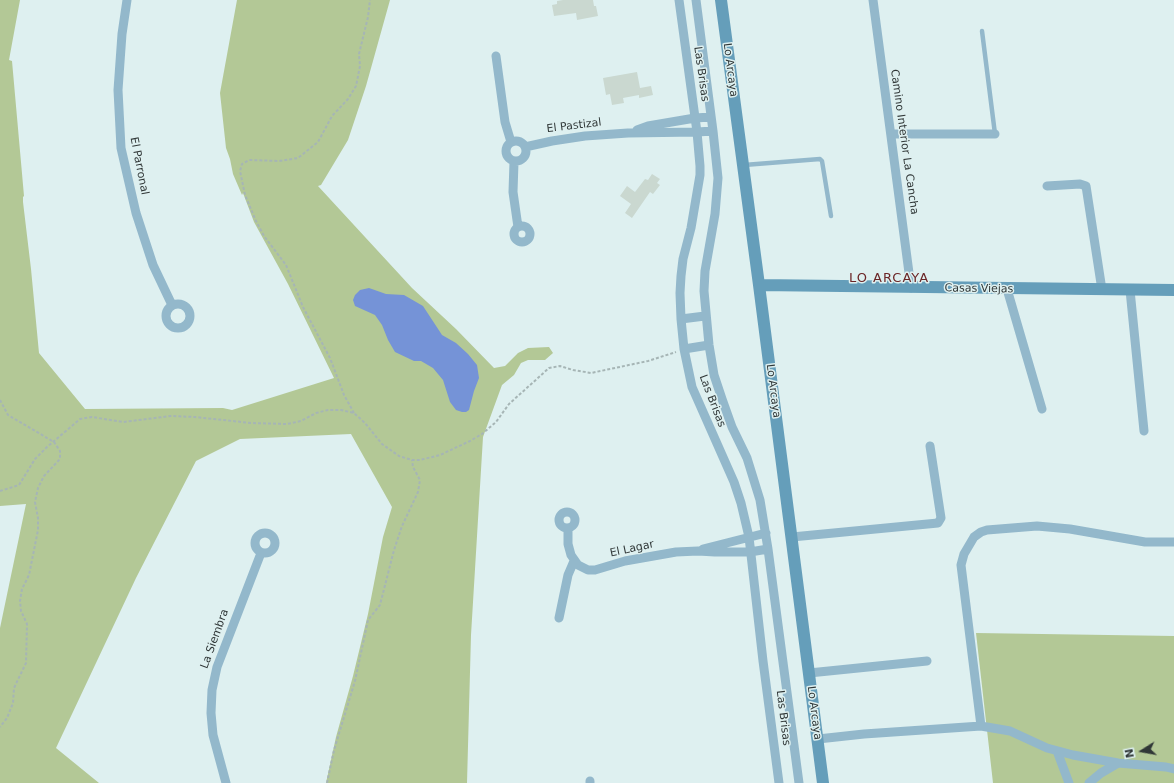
<!DOCTYPE html>
<html>
<head>
<meta charset="utf-8">
<style>
	body { margin:0 }
	#map { position:relative; width:1174px; height:783px; overflow:hidden; background:#def0f0; font-family:"DejaVu Sans",sans-serif }
	canvas { display:block }
	.north { position:absolute; left:1122px; top:731px; width:40px; height:40px; -webkit-text-stroke:3px #def0f0; paint-order:stroke; rotate:259deg; font-size:11px; font-weight:700; line-height:16px; text-align:center; color:#303737 }
	.north::after { content:''; display:block; margin:auto; width:14px; height:18px; background:#303737; clip-path:polygon(50% 0,100% 100%,50% 72%,0 100%) }
</style>
</head>
<body>
<div id="map">
<canvas width="1174" height="783"></canvas>
<div class="north">N</div>
</div>
<script>
const c = document.querySelector('canvas').getContext('2d');
c.lineJoin = 'round';
function fill(path, color) { c.fillStyle = color; c.fill(path, 'evenodd'); }
const poly = rows => new Path2D(rows.map(r => 'M' + r).join(''));
function stroke(path, color, width, dash) { c.strokeStyle = color; c.lineWidth = width; c.lineCap = dash ? 'butt' : 'round'; c.setLineDash(dash || []); c.stroke(path); }
function drawText(font, color, halo, rows, align = 'center') {
  c.font = font + ' "DejaVu Sans",sans-serif'; c.lineWidth = 3; c.setLineDash([]); c.textBaseline = 'middle'; c.strokeStyle = halo; c.fillStyle = color; for (const [text, x, y, turn = 0] of rows) {
    c.save(); c.translate(x, y); c.rotate((+turn || 0) * Math.PI / 180); c.textAlign = isNaN(turn) ? turn : align; if (halo) c.strokeText(text, 0, 0); c.fillText(text, 0, 0); c.restore();
  }
}
fill(poly([
	[0,0,20,0,9,60,12,61,24,196,23,197,23,202,31,269,39,353,85,409,223,408,232,410,334,378,288,284,254,222,243,193,242,195,233,174,230,159,226,148,220,93,237,0,390,0,366,86,348,140,321,185,318,186,412,288,456,329,494,368,505,366,518,353,528,348,549,347,553,353,545,360,528,360,521,363,514,375,502,385,483,437,471,635,467,783,326,783,336,737,353,676,368,614,383,537,392,507,351,434,240,439,196,461,136,578,56,748,99,783,0,783,0,628,26,504,0,506],
	[976,633,1174,636,1174,783,993,783]
]), '#b3c896');
fill(poly([
	[369,288,386,294,404,295,423,306,442,335,456,343,468,354,477,365,479,378,474,391,469,410,466,412,462,412,456,410,450,402,443,380,433,368,421,361,414,361,395,352,388,340,382,325,375,315,355,306,353,300,355,295,360,290]
]), '#7593d7');
fill(poly([
	[563,0,593,0,594,6,596,6,598,16,577,20,576,13,554,16,552,5,557,4,557,1],
	[637,72,640,88,651,86,653,95,639,98,639,95,623,98,624,103,612,105,610,94,606,95,603,78],
	[652,174,660,179,657,183,660,185,653,194,650,192,632,218,625,213,631,204,620,196,627,186,635,192,645,179,648,180]
]), '#cad8d0');
stroke(poly([
	[0,400,8,415,54,442,60,451,60,459,44,476,38,488,35,502,38,518,38,530,29,575,22,589,20,601,21,611,27,624,26,663,14,688,13,703,7,718,0,727],
	[354,413,344,395,330,358,303,307,286,265,264,236,256,221,245,195,240,171,242,164,249,160,279,161,298,158,318,142,332,116,348,99,356,86,360,66,359,54,368,17,370,0],
	[0,491,19,485,35,459,47,447,80,419,92,417,123,422,171,416,195,417,251,423,287,424,301,421,316,413,328,410,341,410,354,413,365,423,382,444,399,456,412,460,420,460,440,455,470,441,482,434,496,422,509,404,549,368,560,366,573,370,591,373,648,361,676,352],
	[327,783,334,750,355,681,368,620,380,605,394,550,402,526,418,492,420,480,413,467,412,460]
]), '#a6b5b5', 2, [3, 2]);
stroke(poly([
	[982,31,995,134],
	[744,165,820,159,822,161,831,216]
]), '#93b8cb', 4.5);
stroke(poly([
	[127,0,122,34,118,90,121,148,136,213,153,265,172,305],
	[679,0,697,132,700,166,700,175,691,228,683,259,681,276,680,293,681,319,684,349,692,387,734,482,741,503,749,537,763,661,779,783],
	[696,0,713,131,718,178,715,214,705,271,704,291,709,345,714,375,722,399,732,427,747,458,760,500,768,549,799,783],
	[873,0,911,288],
	[496,56,505,122,511,142],
	[637,130,648,126,695,118,711,117],
	[891,134,995,134],
	'506 151a10 10 0 1 1 20 0a10 10 0 1 1-20 0Z',
	[525,147,552,141,585,136,628,133,697,132,713,131],
	[514,162,513,192,518,227],
	[1047,186,1080,184,1086,186,1102,290],
	'514 234a8 8 0 1 1 16 0a8 8 0 1 1-16 0Z',
	[1007,289,1042,409],
	[1130,290,1144,431],
	'166 316a12 12 0 1 1 24 0a12 12 0 1 1-24 0Z',
	[681,319,705,316],
	[684,349,709,345],
	'559 520a8 8 0 1 1 16 0a8 8 0 1 1-16 0Z',
	[568,529,568,544,571,555,578,565,588,570,595,570,625,561,676,552,698,551,715,552,750,552,768,549],
	'255 543a10 10 0 1 1 20 0a10 10 0 1 1-20 0Z',
	[792,537,938,523,941,518,930,446],
	[703,549,766,533],
	[559,618,568,575,574,561],
	[809,673,927,661],
	[981,726,961,565,964,554,974,537,981,532,987,530,1037,526,1070,529,1145,542,1174,542],
	[818,739,864,734,981,726,1010,731,1047,748,1073,755,1118,763,1166,767,1174,769],
	[1057,751,1069,783],
	[226,783,213,735,211,713,212,690,217,667,261,553],
	[590,783,590,781],
	[1089,783,1101,773,1118,763]
]), '#93b8cb', 9);
stroke(poly([
	[721,0,759,285,823,783],
	[759,285,1174,290]
]), '#659eba', 12);
drawText('11px', '#303737', '#def0f0', [
	["Lo Arcaya",730,70,83],
	["Las Brisas",701,74,82],
	["El Pastizal",574,126,-7],
	["Camino Interior La Cancha",904,142,82],
	["El Parronal",139,166,79],
	["Casas Viejas",979,289,1],
	["Lo Arcaya",773,391,83],
	["Las Brisas",712,401,69],
	["El Lagar",632,549,-12],
	["La Siembra",215,639,-70],
	["Lo Arcaya",814,713,83],
	["Las Brisas",783,718,83]
]);
c.letterSpacing = '1px';
drawText('13px', '#6b2627', '#def0f0', [
	["LO ARCAYA",889,279]
]);
c.letterSpacing = '0px';
</script>
</body>
</html>
